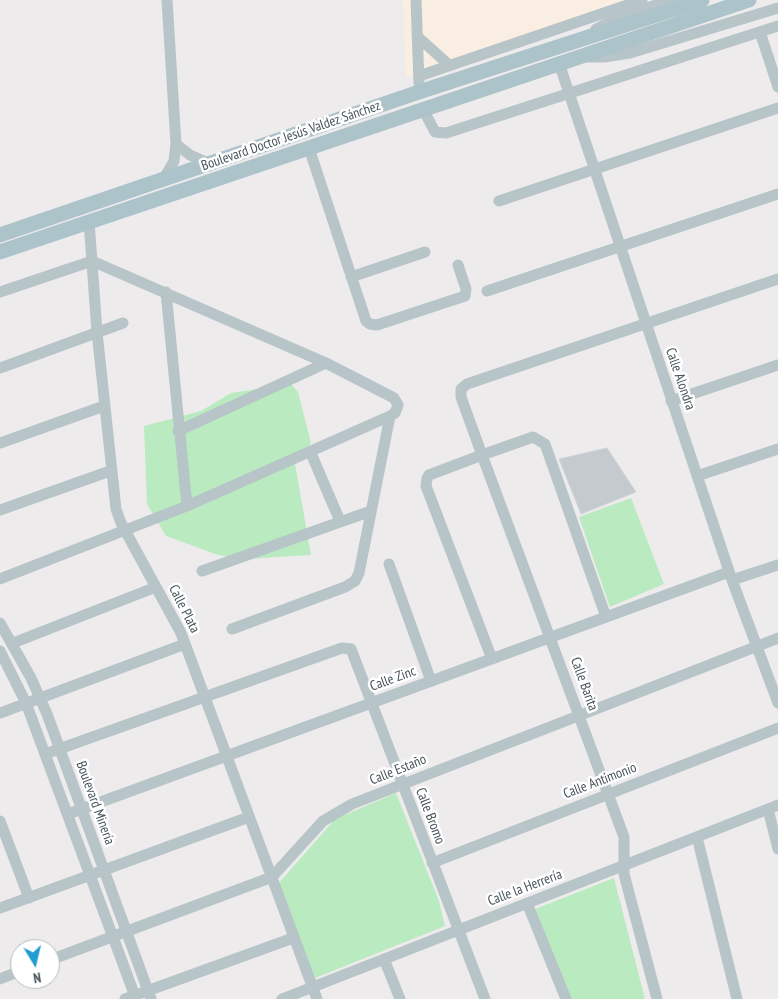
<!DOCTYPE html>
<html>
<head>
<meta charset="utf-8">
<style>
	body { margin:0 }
	#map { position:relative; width:778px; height:999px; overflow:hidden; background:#eeebec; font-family:"PT Sans Narrow",sans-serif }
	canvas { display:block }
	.north { position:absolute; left:10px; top:939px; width:50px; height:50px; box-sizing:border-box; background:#fff; border:1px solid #b5babc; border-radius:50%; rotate:171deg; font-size:14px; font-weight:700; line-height:20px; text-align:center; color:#455358 }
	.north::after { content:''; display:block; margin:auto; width:18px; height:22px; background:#219cd3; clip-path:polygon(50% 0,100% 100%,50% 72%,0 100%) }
</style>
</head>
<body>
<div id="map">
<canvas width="778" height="999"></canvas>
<div class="north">N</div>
</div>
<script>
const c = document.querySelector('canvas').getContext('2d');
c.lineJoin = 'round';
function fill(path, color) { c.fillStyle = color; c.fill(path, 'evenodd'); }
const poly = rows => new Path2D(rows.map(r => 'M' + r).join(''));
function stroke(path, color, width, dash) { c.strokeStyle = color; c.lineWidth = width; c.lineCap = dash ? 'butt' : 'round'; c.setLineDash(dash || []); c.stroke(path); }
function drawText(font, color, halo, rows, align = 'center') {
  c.font = font + ' "PT Sans Narrow",sans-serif'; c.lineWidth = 5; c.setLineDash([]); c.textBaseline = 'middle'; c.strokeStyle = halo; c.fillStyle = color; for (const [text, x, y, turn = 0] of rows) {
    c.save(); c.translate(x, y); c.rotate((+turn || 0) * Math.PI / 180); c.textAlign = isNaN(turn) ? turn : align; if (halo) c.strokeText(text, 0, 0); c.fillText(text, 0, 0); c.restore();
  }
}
fill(poly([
	[403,0,634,0,406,77]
]), '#faeee3');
fill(poly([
	[291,384,298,392,311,443,295,464,311,555,246,559,218,555,166,536,147,504,144,426,201,411,231,393],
	[631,498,664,584,610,607,579,517],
	[396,793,439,901,445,926,315,978,278,884,335,819],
	[614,878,645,999,571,999,535,909]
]), '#baebc0');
const building = poly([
	[607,448,636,492,581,514,559,459,607,448]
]);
fill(building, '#c5cace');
stroke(building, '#cfd4d7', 1);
stroke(poly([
	[416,0,419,83],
	[596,29,617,18,671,0],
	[760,32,778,87],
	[418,37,449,65],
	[587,57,604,57,630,53,778,8],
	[559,63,732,580,778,703],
	[419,76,642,0],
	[423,109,435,132,446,133,778,26],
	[176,144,190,155,210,164],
	[309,148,366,321,370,324,377,325,465,296,466,289,458,265],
	[163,180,174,161,176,144,167,0],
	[499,201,778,108],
	[89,221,97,332,116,509,121,523,181,633,317,999],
	[351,277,425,252],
	[487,291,778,194],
	[0,292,92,261,326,363,394,398,398,405,395,413,390,416,187,506,0,579],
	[166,292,187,506],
	[0,368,123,323],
	[671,401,778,365],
	[178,431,326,363],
	[0,443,104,406],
	[310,451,340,521],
	[697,476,778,449],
	[0,510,110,471],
	[389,564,431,681],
	[202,571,371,511],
	[732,580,778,565],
	[0,623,31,678,47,714,151,999],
	[232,629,345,587,355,581,359,573,390,416],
	[13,643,156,587],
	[0,651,26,703,136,999],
	[492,659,426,486,427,478,429,475,482,455,533,437,545,444,606,617],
	[0,713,185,644],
	[45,754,342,648,351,649,485,999],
	[768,809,778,849],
	[68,814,729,572],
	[0,821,29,898],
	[697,837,737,999],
	[432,863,778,728],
	[527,903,566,999],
	[0,908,249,817],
	[384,959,400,999],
	[50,960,272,877,323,821,352,804,778,638],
	[0,979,20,971],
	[125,999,293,938],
	[282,999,778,805],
	[657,999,624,874,624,837,482,455,461,397,461,389,467,384,778,279]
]), '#b7c4c8', 11);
stroke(poly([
	[0,235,419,92,702,0],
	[0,252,749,0]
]), '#acc3ca', 15);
drawText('14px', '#455358', '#fff', [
	["Boulevard Doctor Jesús Valdez Sánchez",291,136,-19],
	["Calle Alondra",680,379,71],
	["Calle Plata",184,609,63],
	["Calle Zinc",393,679,-20],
	["Calle Barita",584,684,70],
	["Calle Estaño",398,770,-22],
	["Calle Antimonio",600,781,-21],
	["Boulevard Minería",95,803,70],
	["Calle Bromo",430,816,69],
	["Calle la Herrería",525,888,-21]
]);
</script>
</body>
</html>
